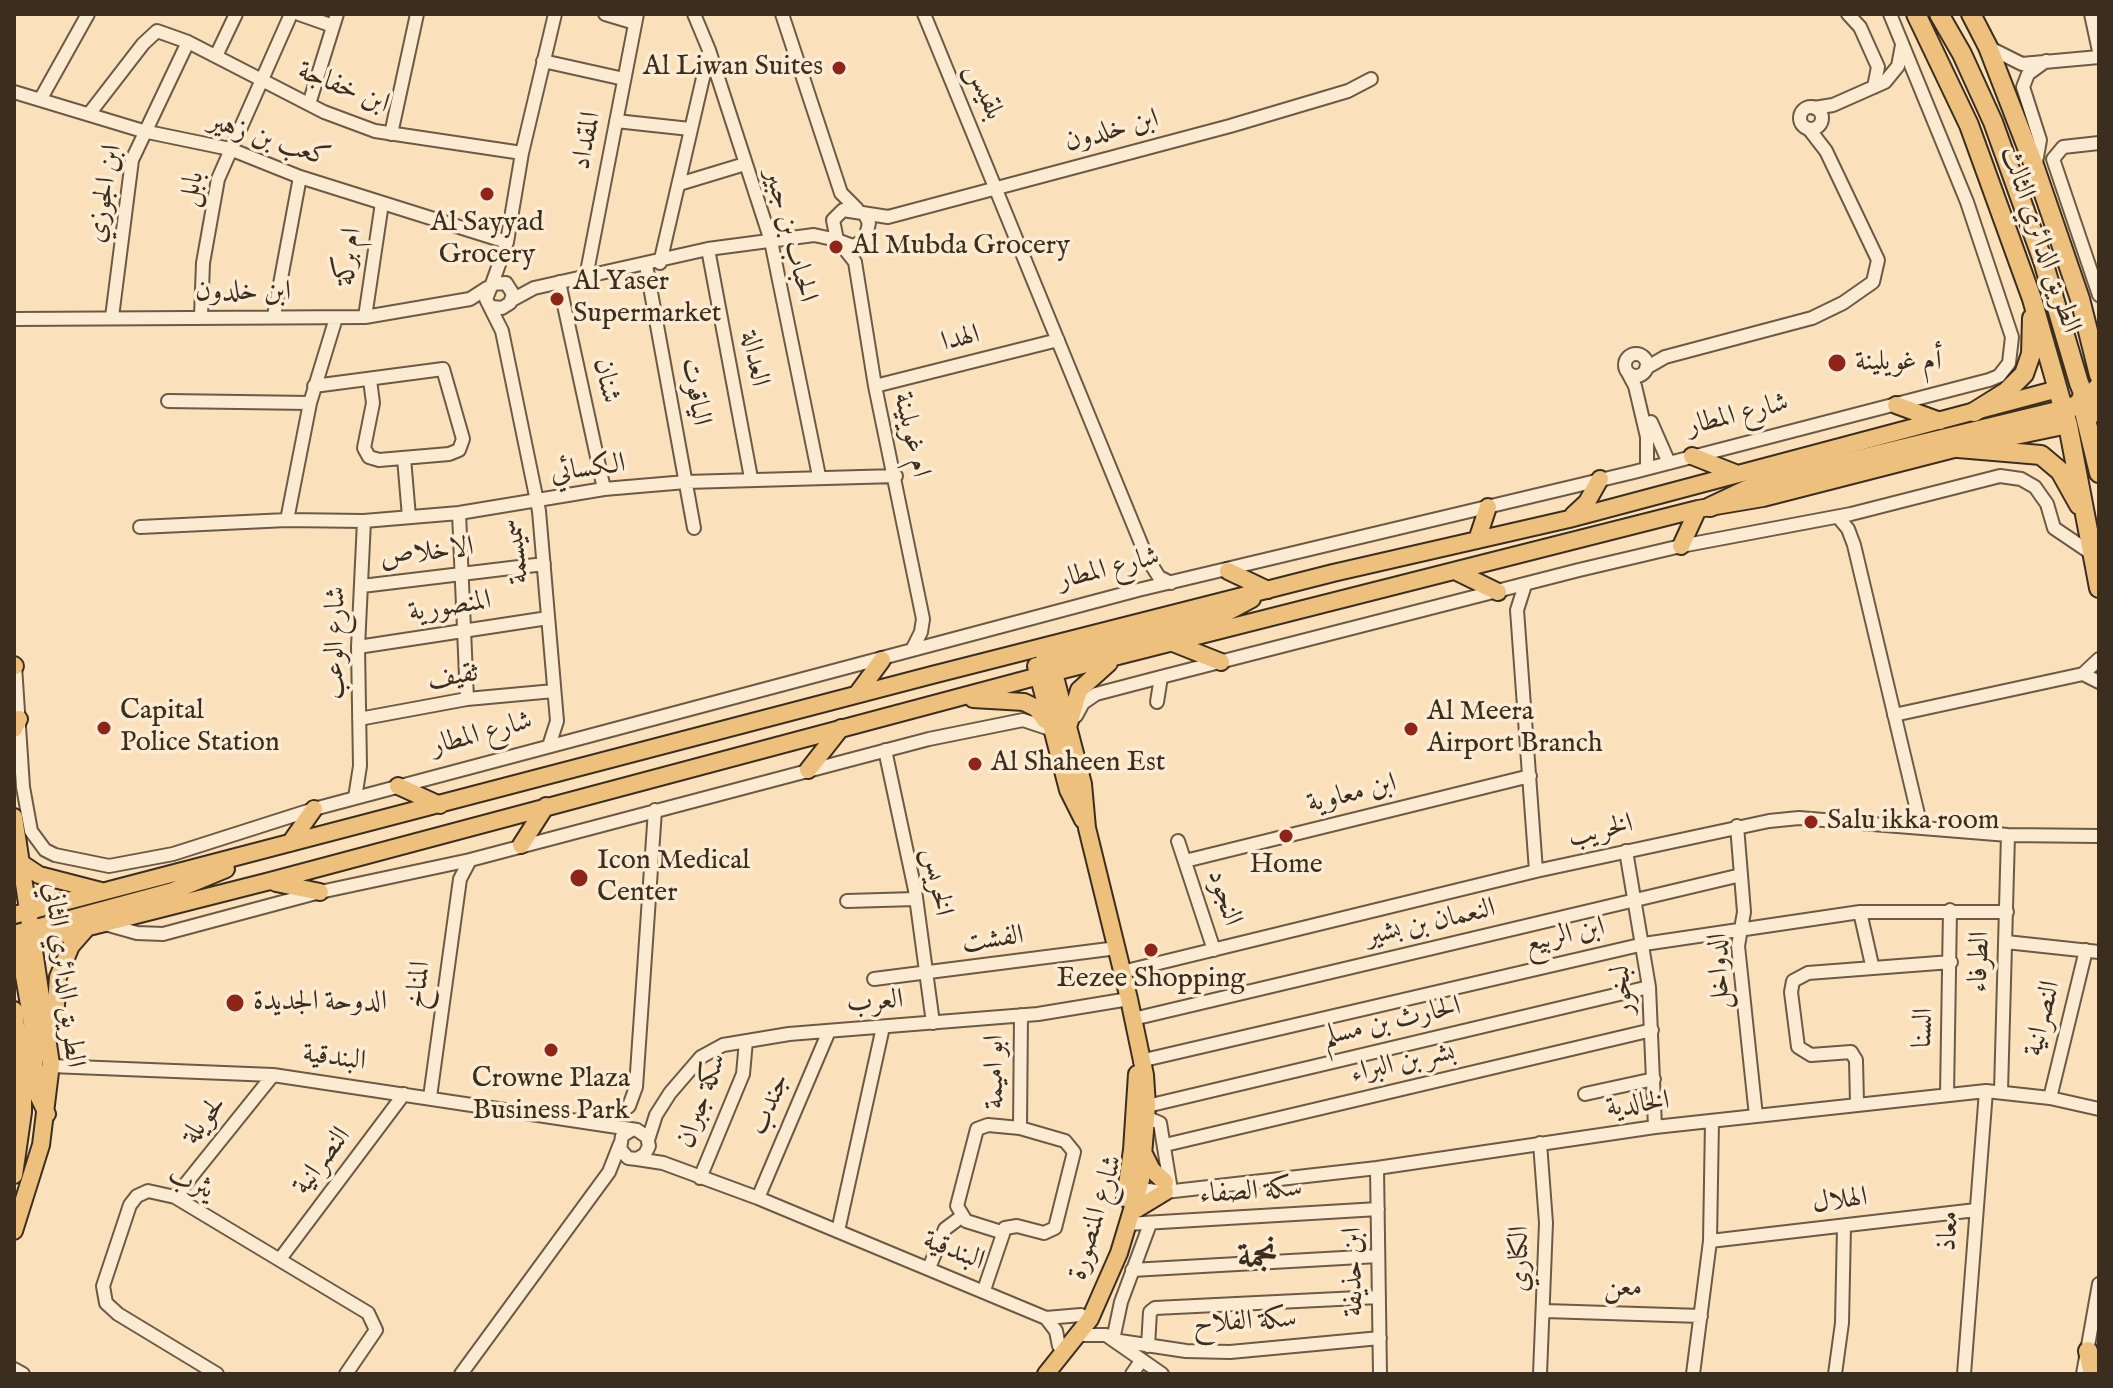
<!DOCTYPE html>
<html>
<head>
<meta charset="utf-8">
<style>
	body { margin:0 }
	#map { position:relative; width:2113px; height:1388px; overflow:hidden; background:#fae0bb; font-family:"IM FELL English",serif }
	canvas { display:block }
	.frame { position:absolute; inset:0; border:16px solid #3c2e1e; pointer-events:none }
</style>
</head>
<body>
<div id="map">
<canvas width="2113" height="1388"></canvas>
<div class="frame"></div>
</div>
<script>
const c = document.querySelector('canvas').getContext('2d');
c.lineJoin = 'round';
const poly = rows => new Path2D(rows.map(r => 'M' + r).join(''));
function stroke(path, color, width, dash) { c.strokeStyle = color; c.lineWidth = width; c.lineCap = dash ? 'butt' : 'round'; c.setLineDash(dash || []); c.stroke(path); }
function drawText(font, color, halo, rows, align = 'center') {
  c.font = font + ' "IM FELL English",Amiri,serif'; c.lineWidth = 7; c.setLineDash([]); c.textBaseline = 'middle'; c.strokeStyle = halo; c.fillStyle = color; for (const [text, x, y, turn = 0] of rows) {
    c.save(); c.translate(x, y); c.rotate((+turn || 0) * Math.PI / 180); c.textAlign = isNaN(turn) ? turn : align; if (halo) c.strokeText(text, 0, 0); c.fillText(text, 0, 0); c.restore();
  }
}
const minor = poly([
	[299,14,333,26],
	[605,14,635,23],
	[694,14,709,50,771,241,819,476],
	[782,14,841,193,857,209],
	[924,14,1147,558,1159,577,1171,583],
	[1848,14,1860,27,1878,67,1874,87],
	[2091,14,2099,51],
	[1988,47,2022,64,2099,57],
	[216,56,236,14],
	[543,61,624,79],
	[14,92,143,131,230,149,300,177,507,242],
	[40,100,88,14],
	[309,104,337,14],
	'1800 118a11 11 0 1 1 22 0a11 11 0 1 1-22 0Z',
	[1814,108,1833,105,1885,82,1898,66,1902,45],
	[89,114,143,44,157,31,188,42,324,112,375,131,522,153],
	[616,121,690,129],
	[391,134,417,14],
	[2099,143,2063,147,2053,159,2099,295],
	[2035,168,2040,140,2023,87,2028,74,2046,61],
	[679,184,745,164],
	[865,215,869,223,865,240,853,246,837,240,833,220,843,210,888,217,1230,126,1348,91,1371,79],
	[840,243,855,262,875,386,923,619,921,632,912,650],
	[708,249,751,478],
	[660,263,709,52],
	[646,265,694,528],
	[586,277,637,14],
	[559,282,604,489],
	[492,284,507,242,522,153,555,14],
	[512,300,534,288,708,249,814,235,837,240],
	[492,307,502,308,510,303,513,294,506,283,492,284,486,299,502,331,539,511,557,721,549,746],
	[201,316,203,263,218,179,291,14],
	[274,316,300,177],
	[112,317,132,160,188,42],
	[365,317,382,203],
	[14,319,365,317,470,299,487,288],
	'1625 365a11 11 0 1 1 22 0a11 11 0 1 1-22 0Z',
	[1646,368,1665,357,1812,318,1843,303,1873,282,1878,260,1826,151,1809,129],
	[1628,373,1635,386,1647,437,1647,468],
	[314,386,443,369,463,439,459,450,449,454,379,460,369,457,364,448,373,403,370,380],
	[875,386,1058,340],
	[168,401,310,403],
	[1651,422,1669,463],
	[404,458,409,517],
	[459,513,467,699],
	[1838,517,1848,529,1854,545,1921,827],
	[287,520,310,403,336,318],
	[140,527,287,520,364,521,459,513,604,489,686,482,896,476],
	[1525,585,1517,610,1536,871],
	[362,586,544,564],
	[358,647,548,618],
	[15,666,23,787,31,831,45,850,55,855,109,866,173,854,314,809,1138,590,1634,472,1989,380,1999,376,2009,363,2012,337,1967,202,1890,14],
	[2083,674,2099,682],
	[1157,702,1161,677],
	[1894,715,2083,674,2099,659],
	[1076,716,1083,703,1096,694,1161,677,1579,570,1681,546,1851,514,2000,476,2021,479,2035,487,2047,504,2054,528,2091,553],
	[359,719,467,699,554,691],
	[885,750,915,890,933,1023],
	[355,798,360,766,358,647,364,521],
	[1737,826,1744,912,1738,946,1756,1116],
	[1178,841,1214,950],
	[1626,851,1649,987,1655,1127],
	[1185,861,1530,776],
	[847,901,915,899],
	[1860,912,1872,965],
	[105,924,137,933,163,934,320,892,470,860,929,739,1023,720,1050,729],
	[2006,942,2099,952],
	[1122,972,1536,871,1769,821,1799,818,2008,835,2099,836],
	[874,979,1117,948],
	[1133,1019,1741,875],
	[1140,1061,1644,944,1860,912,2007,912],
	[51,1066,273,1075,637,1130,647,1137,649,1146,645,1154,637,1159,628,1158,620,1149,622,1136,630,1131],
	[2001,1091,2008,835],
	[1585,1094,1654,1079],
	[1947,1095,1950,910],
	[430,1097,460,879,470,860],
	[2050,1098,2086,950],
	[1857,1104,1856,1060,1851,1052,1811,1055,1798,1047,1791,992,1793,981,1808,973,1951,962],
	[1147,1106,1649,987],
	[1146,1117,1160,1123,1170,1184],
	[605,1118,618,1115,629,1106,636,1087,655,810],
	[648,1140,656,1115,670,1093,701,1057,723,1045,789,1034,1038,1014,1129,999],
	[1540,1143,1546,1223,1540,1374],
	[1165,1145,1652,1030],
	[637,1159,663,1163,758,1198,1046,1318,1081,1315],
	[1377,1168,1380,1374],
	[700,1178,743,1074,746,1041],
	[1131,1188,1165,1192,1377,1168,1655,1127,1986,1091,2050,1098,2099,1109],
	[175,1197,273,1075],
	[758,1198,829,1031],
	[1127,1224,1378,1209],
	[1150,1224,1121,1302,1113,1340,1186,1351,1230,1352,1380,1338],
	[838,1231,883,1027],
	[1001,1232,966,1221,957,1206,977,1129,988,1125,1020,1128],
	[1710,1241,1976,1210],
	[280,1259,404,1094],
	[929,1268,945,1229,961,1217],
	[1132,1270,1378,1256],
	[984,1290,1005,1228,1017,1226,1044,1233,1055,1228,1074,1152,1065,1141,1020,1128,1021,1015],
	[1545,1311,1701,1316],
	[1046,1318,1056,1331,1059,1346],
	[1079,1335,1106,1335,1162,1374],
	[1148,1346,1150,1312,1155,1308,1379,1297],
	[14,1369,23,1374],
	[217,1374,118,1314,106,1303,103,1286,130,1205,137,1196,148,1191,175,1197,368,1313,376,1330,346,1374],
	[461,1374,609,1172,620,1144],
	[1132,1374,1141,1361],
	[1693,1374,1710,1241,1712,1121],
	[1835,1374,1842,1323,1844,1226],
	[1964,1374,1986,1091],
	[2083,1374,2099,1284]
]);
const major = poly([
	[1896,405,1940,421],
	[1692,456,1735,473],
	[1573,515,1587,502,1600,479],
	[1477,540,1488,507],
	[1681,546,1698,509],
	[1228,571,1268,590],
	[1457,572,1498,592],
	[1173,643,1221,662],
	[1042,663,1224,614,1252,599],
	[14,665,15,666],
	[1036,666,1068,790,1083,820],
	[857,694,882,660],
	[973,699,1024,702,1036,708,1045,720],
	[1069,724,1079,690,1109,663],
	[14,729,19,719],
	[808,770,841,728],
	[398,786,440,805],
	[14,817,51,1064,41,1145,14,1231],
	[290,843,314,809],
	[521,845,546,806],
	[21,863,39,875,101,891],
	[276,883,320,892],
	[14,915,932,675,1333,573,1569,519,2058,389],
	[14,934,173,891,226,869],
	[17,936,32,1022,36,1091,47,1114],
	[14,946,270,881,1039,676,1698,509,1763,498,1958,448,2068,425],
	[14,1010,23,1078,23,1112,14,1175],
	[55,1019,58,977,71,946,86,929],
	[1144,1154,1152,1170,1165,1182],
	[1125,1198,1132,1150,1137,1074],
	[1132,1212,1165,1192],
	[1046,1374,1090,1319,1119,1253,1141,1180,1147,1106,1145,1075,1129,999,1087,828,1083,784,1047,646]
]);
const highway = poly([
	[1916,14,1969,125,2032,299,2068,425,2099,588],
	[1939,14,1962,54,1993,122,2043,261,2079,383,2088,405,2099,413],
	[1971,14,1988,47,2035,168,2080,299,2099,375],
	[2081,399,2099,473],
	[1974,412,2006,392,2024,374,2031,354,2032,318],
	[1958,448,2041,455,2060,471,2079,505],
	[1710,507,1761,483,2070,408,2087,400,2099,386],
	[2088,1351,2093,1374]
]);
stroke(minor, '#6c5a45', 16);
stroke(major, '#3c2e1e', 20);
stroke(highway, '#3c2e1e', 22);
stroke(minor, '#fcebd3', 12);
stroke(major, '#edc07e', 16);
stroke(highway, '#edc07e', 18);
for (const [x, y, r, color] of [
	[839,68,8,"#8f2418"],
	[487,194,8,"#8f2418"],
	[836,247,8,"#8f2418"],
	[557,299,8,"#8f2418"],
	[1837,363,10,"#8f2418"],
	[104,728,8,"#8f2418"],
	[1411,729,8,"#8f2418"],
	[975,764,8,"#8f2418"],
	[1811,822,8,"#8f2418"],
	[1286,836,8,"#8f2418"],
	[579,878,10,"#8f2418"],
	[1151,950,8,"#8f2418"],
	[235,1003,10,"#8f2418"],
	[551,1050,8,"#8f2418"]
]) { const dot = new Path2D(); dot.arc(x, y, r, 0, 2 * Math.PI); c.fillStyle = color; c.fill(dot); stroke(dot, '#fcebd3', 3); }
drawText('28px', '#3c2e1e', '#fcebd3', [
	["Al Liwan Suites",823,68,"right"],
	["Al Sayyad",487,224,"center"],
	["Grocery",487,256,"center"],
	["Al Mubda Grocery",852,247],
	["Al Yaser",573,283],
	["Supermarket",573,315],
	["أم غويلينة",1855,363],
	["Capital",120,712],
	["Police Station",120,744],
	["Al Meera",1427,713],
	["Airport Branch",1427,745],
	["Al Shaheen Est",991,764],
	["Salu ikka room",1827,822],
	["Icon Medical",597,862],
	["Center",597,894],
	["Home",1286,866,"center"],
	["Eezee Shopping",1151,980,"center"],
	["الدوحة الجديدة",253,1003],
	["Crowne Plaza",551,1080,"center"],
	["Business Park",551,1112,"center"]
], 'left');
drawText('28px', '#3c2e1e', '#fcebd3', [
	["ابن خفاجة",343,89,22],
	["بلقيس",983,92,67],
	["ابن خلدون",1112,132,-15],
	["كعب بن زهير",269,141,18],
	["المقداد",588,141,-79],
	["بابل",193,189,-77],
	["ابن الجوزي",106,194,-80],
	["الحباب بن جبير",789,236,75],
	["الطريق الدائري الثالث",2039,240,71],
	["ام بركة",350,257,-82],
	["ابن خلدون",243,293],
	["الهدا",961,340,-14],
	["العدالة",753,359,79],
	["شنان",605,381,78],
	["الياقوت",694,392,80],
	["شارع المطار",1738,416,-14],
	["ام غويلينة",910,435,77],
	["الكسائي",588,470,-8],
	["سميسمة",518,551,-96],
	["الاخلاص",427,554,-7],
	["شارع المطار",1109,570,-14],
	["المنصورية",450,608,-9],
	["شارع الوعب",337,643,-89],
	["ثقيف",453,678,-9],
	["شارع المطار",482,735,-15],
	["ابن معاوية",1352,795,-14],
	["الخريب",1601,832,-13],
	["الخريس",936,882,80],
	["النجود",1223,898,72],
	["النعمان بن بشير",1431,924,-13],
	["ابن الربيع",1565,937,-13],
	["الفشت",993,941,-8],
	["الطرفاء",1981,962,-88],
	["الدواخل",1721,971,-92],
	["الطريق الدائري الثاني",62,975,83],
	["المناخ",420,985,-83],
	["لبخور",1624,990,-95],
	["العرب",875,1003,-4],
	["النصرانية",2044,1019,-76],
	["الحارث بن مسلم",1392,1023,-13],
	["السنا",1925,1028,-88],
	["البندقية",334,1059,8],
	["بشر بن البراء",1403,1064,-13],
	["ابو اميمة",996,1072,-90],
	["سكة جبران",703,1101,-70],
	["جندب",771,1105,-67],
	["الخالدية",1638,1106,-7],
	["لحويلة",205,1121,-51],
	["النصرانية",323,1162,-53],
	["يثرب",190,1184,23],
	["سكة الصفاء",1251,1193,-4],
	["الهلال",1840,1202,-7],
	["شارع المنصورة",1097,1218,-73],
	["معاذ",1950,1231,-86],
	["البندقية",953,1252,22],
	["الكناري",1521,1259,-90],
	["ابن حذيفة",1355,1272,-91],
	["معن",1623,1289,1],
	["سكة الفلاح",1245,1323,-3]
]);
drawText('bold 36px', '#3c2e1e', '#fcebd3', [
	["نجمة",1258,1259]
]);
</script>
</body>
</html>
